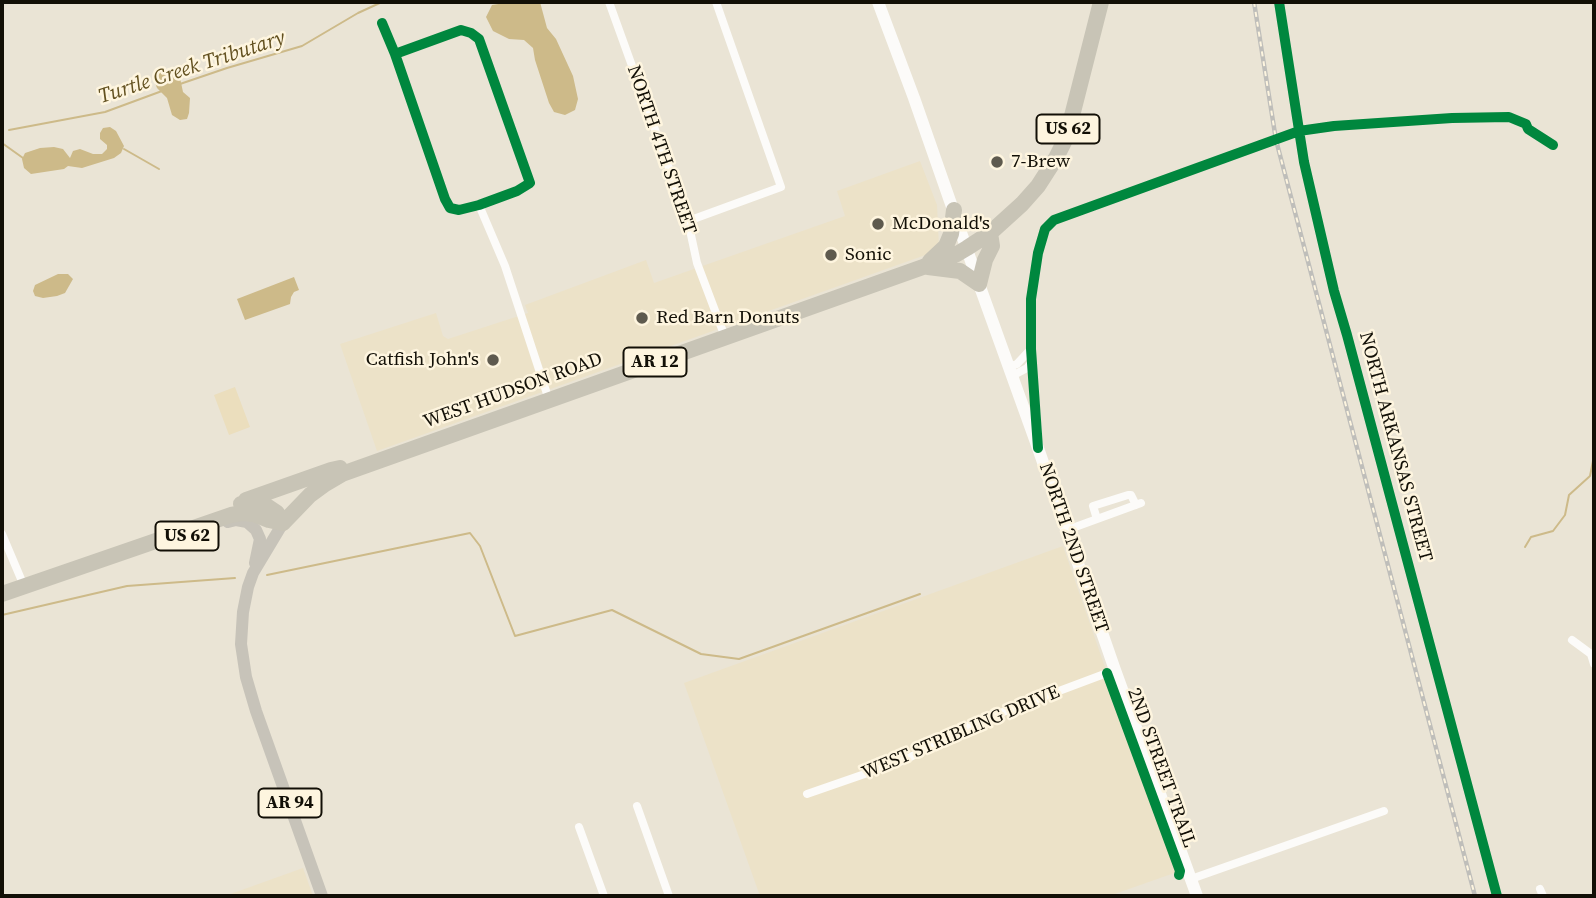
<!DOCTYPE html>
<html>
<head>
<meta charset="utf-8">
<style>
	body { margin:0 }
	#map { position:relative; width:1596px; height:898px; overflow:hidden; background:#eae4d5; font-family:"Source Serif 4",serif }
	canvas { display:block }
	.frame { position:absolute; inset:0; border:4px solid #120f06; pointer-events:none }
</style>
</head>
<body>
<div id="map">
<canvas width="1596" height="898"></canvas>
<div class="frame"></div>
</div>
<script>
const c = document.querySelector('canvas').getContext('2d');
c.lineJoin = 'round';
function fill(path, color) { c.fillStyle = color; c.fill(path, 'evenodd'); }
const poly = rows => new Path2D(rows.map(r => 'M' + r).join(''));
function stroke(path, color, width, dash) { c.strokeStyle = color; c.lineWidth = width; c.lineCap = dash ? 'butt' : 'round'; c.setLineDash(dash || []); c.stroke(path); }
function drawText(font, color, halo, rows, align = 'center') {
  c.font = font + ' "Source Serif 4",serif'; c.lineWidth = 5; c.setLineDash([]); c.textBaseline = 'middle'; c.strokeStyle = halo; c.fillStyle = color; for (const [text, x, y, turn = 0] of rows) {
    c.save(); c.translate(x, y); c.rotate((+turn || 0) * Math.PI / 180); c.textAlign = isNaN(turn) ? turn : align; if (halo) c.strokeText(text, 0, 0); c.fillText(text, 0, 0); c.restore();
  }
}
fill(poly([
	[920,161,937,205,939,248,931,253,377,451,340,344,436,313,443,336,448,339,528,313,525,305,646,260,654,283,845,216,837,191],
	[1063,546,1107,673,1180,871,1109,896,760,896,684,683],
	[303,868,313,896,225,896]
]), '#ece2c8');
fill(poly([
	[235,387,250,427,229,435,214,395]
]), '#ebdebd');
fill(poly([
	[511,2,540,2,547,28,556,39,573,76,578,99,575,110,565,115,554,112,549,103,535,60,533,48,524,40,509,39,493,31,486,17,492,5],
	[165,70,179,73,183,92,190,98,189,113,187,119,180,120,172,115,167,98,157,88,154,80,158,72],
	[110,127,116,131,124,146,121,153,114,158,82,168,68,166,64,169,31,174,24,168,22,159,25,153,40,148,54,147,63,149,70,158,73,151,80,149,93,154,102,154,107,149,107,145,100,139,100,133,103,128],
	[58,274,68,274,73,279,65,293,57,296,43,298,35,296,33,291,35,285],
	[294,277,299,290,294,292,291,297,290,304,245,320,237,299]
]), '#cdba89');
stroke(poly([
	[180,84,227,68,302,46,358,13,382,2],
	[9,130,105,112,162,91],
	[2,143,23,158],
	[124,149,159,169],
	[1525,547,1531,537,1553,531,1565,515,1569,495,1590,476,1594,456],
	[267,575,470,533,480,546,515,636,612,610,701,654,739,659,920,594],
	[2,615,127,586,235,578]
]), '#cdba89', 2);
stroke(poly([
	[609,2,688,221,697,263,725,337],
	[1279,2,1304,162,1334,291,1347,335,1497,896],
	[382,23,395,54,445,199,450,208,459,210,479,205,517,191,530,183,479,39,471,33,461,30,395,54],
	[479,205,505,266,549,400],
	[688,221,781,187,716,2],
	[1009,367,1017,364,1031,349],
	[1012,376,1027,368,1032,362],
	[1038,435,1031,349,1031,299,1038,253,1045,229,1054,220,1299,131,1334,126,1452,118,1509,117,1526,124,1528,129,1553,145],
	[1097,519,1093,506,1128,495,1131,495,1136,505],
	[1067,530,1141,503],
	[2,534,24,586],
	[1572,640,1591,654,1594,664],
	[807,794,905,760,971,724,1115,670],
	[637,806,669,896],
	[579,827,604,896],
	[1191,879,1384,811],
	[1540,889,1543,896]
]), '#fcfbf9', 8);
stroke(poly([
	[878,2,914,98,979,284,1038,448,1115,670,1197,896]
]), '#fcfbf9', 12);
stroke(poly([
	[228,522,236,520,247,522,256,530,260,539,255,563],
	[283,523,253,573,248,587,243,612,241,644,246,677,256,711,322,896]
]), '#c7c3b9', 12);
stroke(poly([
	[930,261,946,246,951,234,954,210],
	[928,267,960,271,979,284,985,260,992,246,990,233],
	[246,500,331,470,340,468],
	[241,504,265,505,277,513,283,523],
	[283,523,310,495,325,484,342,474,923,267,957,254,967,248,990,233,1022,204,1038,186,1056,158,1066,138,1073,112,1101,2],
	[2,594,231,515,243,513,254,514,269,520,283,523]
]), '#c8c4b6', 16);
const rail = poly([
	[1254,2,1276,140,1475,896]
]);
stroke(rail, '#bfbeba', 4.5);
stroke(rail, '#fef5df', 2, [5]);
stroke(poly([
	[1279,2,1304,162,1334,291,1347,335,1497,896],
	[382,23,395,54,445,199,450,208,459,210,479,205,517,191,530,183,479,39,471,33,461,30,395,54],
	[1038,448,1031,349,1031,299,1038,253,1045,229,1054,220,1299,131,1334,126,1452,118,1509,117,1526,124,1528,129,1553,145],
	[1107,673,1180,871,1179,875]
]), '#00873e', 10);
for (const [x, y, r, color] of [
	[997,162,7,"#5e5a4e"],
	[878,224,7,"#5e5a4e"],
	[831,255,7,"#5e5a4e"],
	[642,318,7,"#5e5a4e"],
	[493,360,7,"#5e5a4e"]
]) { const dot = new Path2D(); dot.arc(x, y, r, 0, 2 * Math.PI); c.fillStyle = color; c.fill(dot); stroke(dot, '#fef5df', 2.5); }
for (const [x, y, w] of [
	[1068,129,63],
	[655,362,63],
	[187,536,63],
	[290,803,63]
]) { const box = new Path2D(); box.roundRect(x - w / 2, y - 14.5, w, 29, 5); c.fillStyle = '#fef5df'; c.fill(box); stroke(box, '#120f06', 2); }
drawText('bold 18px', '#120f06', null, [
	["US 62",1068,129],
	["AR 12",655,362],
	["US 62",187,536],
	["AR 94",290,803]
]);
drawText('19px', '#120f06', '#fef5df', [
	["NORTH 4TH STREET",661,150,71],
	["WEST HUDSON ROAD",513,391,-20],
	["NORTH ARKANSAS STREET",1395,447,75],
	["NORTH 2ND STREET",1073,548,71],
	["WEST STRIBLING DRIVE",961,733,-23],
	["2ND STREET TRAIL",1161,768,70]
]);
drawText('19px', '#120f06', '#fef5df', [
	["7-Brew",1011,162],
	["McDonald's",892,224],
	["Sonic",845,255],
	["Red Barn Donuts",656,318],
	["Catfish John's",479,360,"right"]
], 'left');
drawText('italic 21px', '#62501f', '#fef5df', [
	["Turtle Creek Tributary",192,68,-18]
]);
</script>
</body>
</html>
